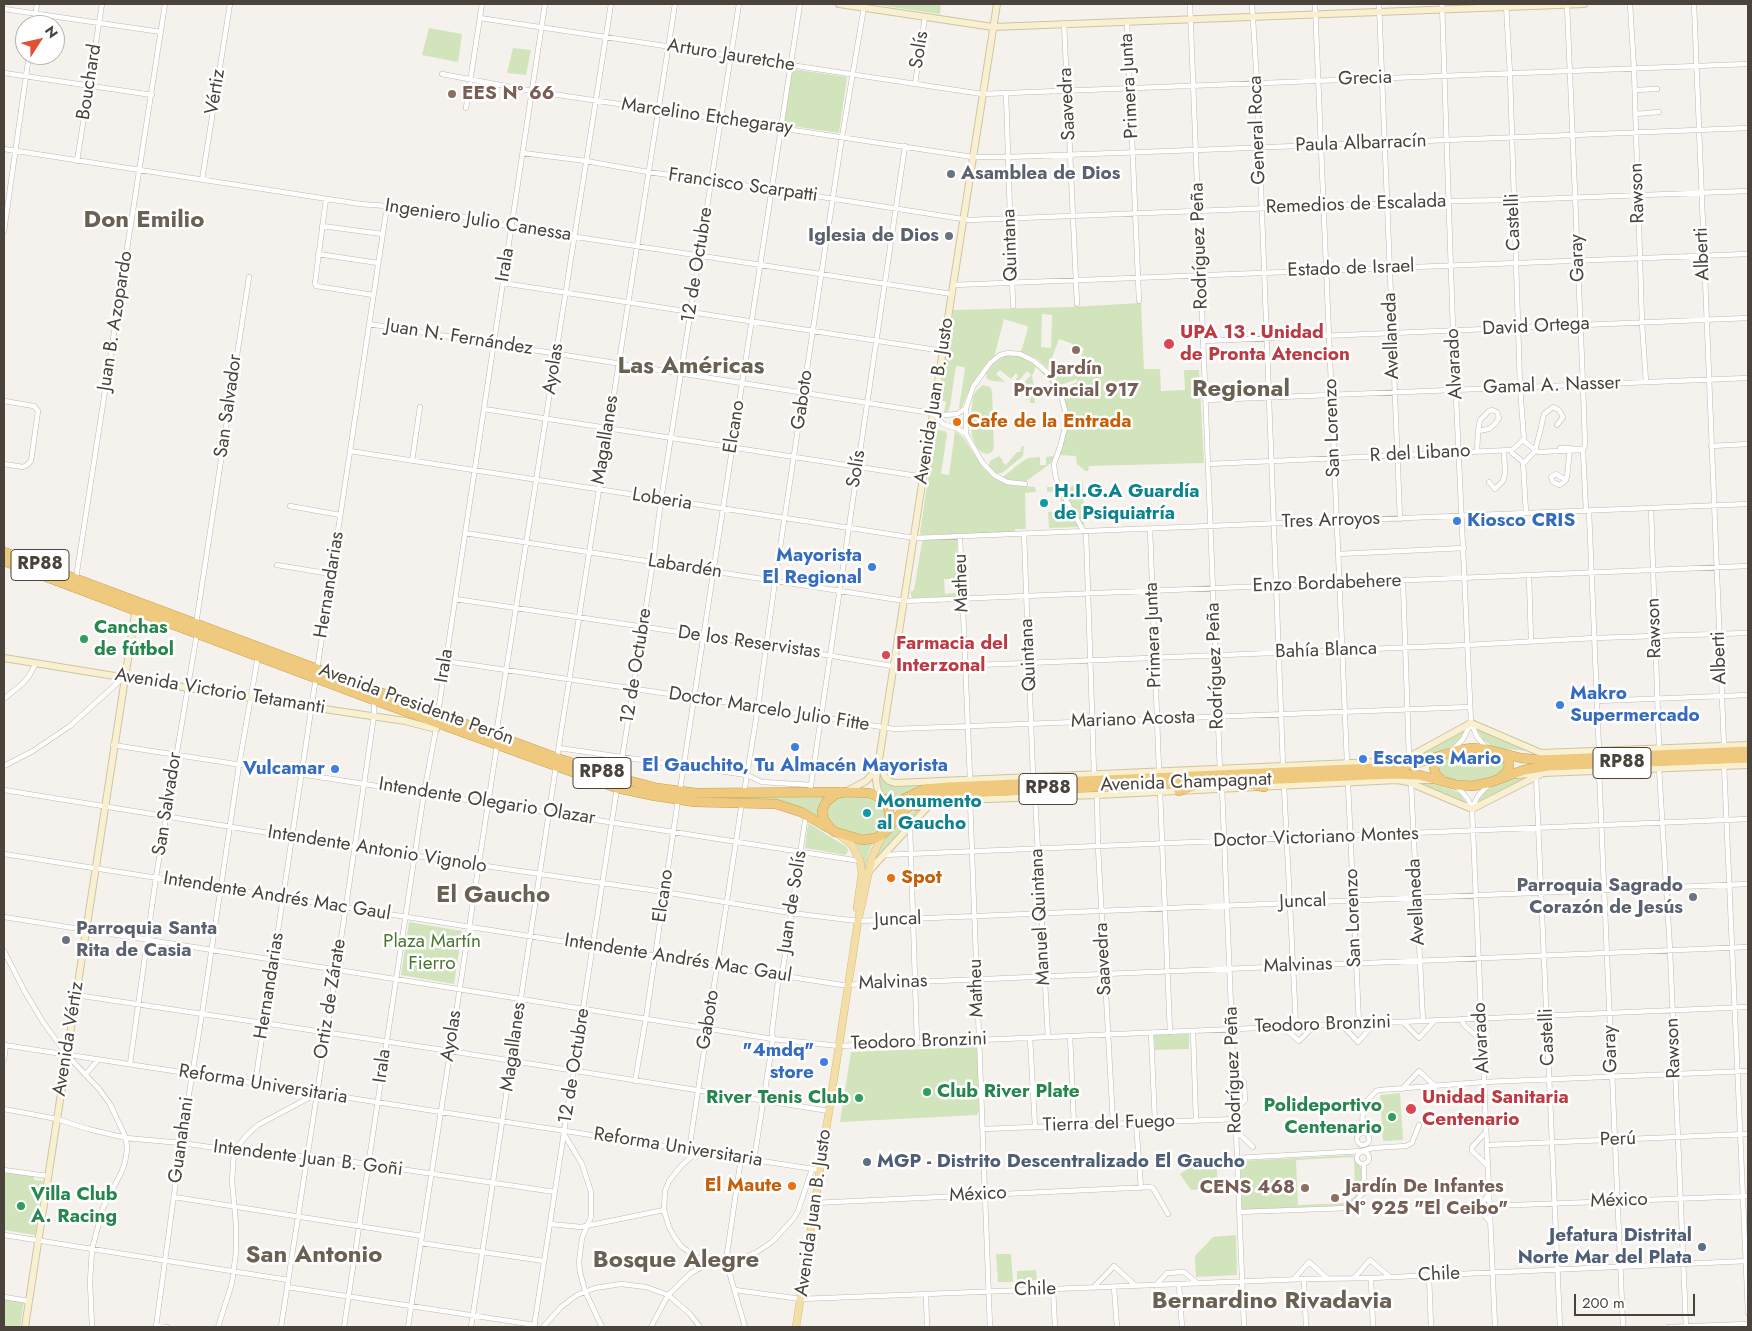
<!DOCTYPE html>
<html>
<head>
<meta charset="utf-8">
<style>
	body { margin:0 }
	#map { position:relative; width:1752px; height:1331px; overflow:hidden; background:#f5f2ed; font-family:Jost,sans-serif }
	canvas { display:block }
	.frame { position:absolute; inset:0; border:5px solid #49433b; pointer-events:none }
	.north { position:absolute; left:15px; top:15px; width:50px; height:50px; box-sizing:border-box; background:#fff; border:1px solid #b6b4b1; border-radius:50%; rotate:55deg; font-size:14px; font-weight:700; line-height:20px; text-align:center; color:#49433b }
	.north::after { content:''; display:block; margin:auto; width:18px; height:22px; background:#e35135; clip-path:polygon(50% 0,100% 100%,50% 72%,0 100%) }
	.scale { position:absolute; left:1574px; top:1294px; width:121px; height:22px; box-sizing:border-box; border:2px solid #49433b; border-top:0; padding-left:6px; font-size:15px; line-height:18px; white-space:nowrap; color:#49433b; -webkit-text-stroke:4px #fff; paint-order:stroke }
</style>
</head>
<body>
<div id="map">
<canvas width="1752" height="1331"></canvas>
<div class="frame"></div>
<div class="north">N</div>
<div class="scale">200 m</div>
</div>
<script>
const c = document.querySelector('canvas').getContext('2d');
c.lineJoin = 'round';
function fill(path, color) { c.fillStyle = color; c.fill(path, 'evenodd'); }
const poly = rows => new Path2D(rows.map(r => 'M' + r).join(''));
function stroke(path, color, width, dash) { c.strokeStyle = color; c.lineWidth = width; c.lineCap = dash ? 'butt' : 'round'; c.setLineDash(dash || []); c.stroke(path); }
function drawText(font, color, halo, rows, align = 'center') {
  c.font = font + ' Jost,sans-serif'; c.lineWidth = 5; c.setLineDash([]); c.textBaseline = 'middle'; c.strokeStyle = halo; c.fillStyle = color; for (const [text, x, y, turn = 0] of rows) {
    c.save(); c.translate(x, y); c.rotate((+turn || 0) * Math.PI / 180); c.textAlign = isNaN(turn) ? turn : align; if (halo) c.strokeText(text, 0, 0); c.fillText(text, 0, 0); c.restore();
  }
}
fill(poly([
	[871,4,941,4,940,14],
	[429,28,462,34,458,62,422,55],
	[513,48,531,50,526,75,507,73],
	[792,69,847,77,839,133,784,125],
	[1141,303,1144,369,1160,369,1161,391,1185,390,1184,370,1199,370,1204,463,1089,466,1088,471,1085,471,1077,464,1076,456,1059,455,1066,429,1061,389,1077,382,1077,379,1061,385,1058,384,1048,369,1037,359,1021,352,1028,328,1027,326,1004,319,994,357,984,367,973,382,961,409,959,407,965,369,964,367,956,366,950,406,948,412,944,412,946,402,940,400,953,310,1071,307],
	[1042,314,1052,315,1051,348,1041,347],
	[1059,339,1084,348,1077,370,1062,366,1048,369],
	[1017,354,1034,363,1045,372,1058,392,1055,392,1048,379,1036,367,1032,376,1035,392,1034,392,1035,403,1030,403,1030,399,1026,400,1026,398,1029,397,1029,392,1021,392,1019,388,1031,375,1027,371,1017,383,1016,379,1018,376,1016,373,1011,379,1000,370,996,374,1005,382,993,381,987,379,986,373,993,364,1006,355],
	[983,385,990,387,992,391,994,447,992,452,987,454,981,452,976,446,972,436,970,423,973,396,977,390],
	[937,430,945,431,947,434,941,474,949,475,955,431,963,437,983,468,995,479,1008,485,1035,487,1036,492,1025,493,1026,529,1015,529,1015,532,921,535,920,532,935,433],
	[1022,446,1024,446,1023,456,1002,473,996,473,989,466,990,461,999,456,1003,460,1002,462,1006,465,1017,452,1020,452],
	[1054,456,1051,463,1025,482,1013,481,1004,478,1003,477,1020,463,1028,458,1040,457,1040,465,1046,465,1046,457],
	[1083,482,1084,526,1083,527,1063,490],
	[1047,487,1055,487,1058,489,1079,527,1049,528,1048,512,1061,511,1060,494,1058,491,1047,492],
	[957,539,958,595,955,597,912,598,910,592,914,590,922,542,924,540],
	[944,579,956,579,956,591,954,593,945,594],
	[1475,727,1529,751,1504,749,1492,746,1483,740],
	[1466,728,1460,740,1452,746,1433,754,1412,757],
	[1466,751,1494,754,1505,760,1506,768,1496,776,1477,782,1450,780,1439,774,1438,765,1445,758],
	[880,772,886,782,934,783,898,800,885,796,881,792,878,783],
	[1530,777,1476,805,1482,794,1494,785,1510,780],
	[1414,783,1433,784,1451,789,1461,794,1468,806],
	[626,784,641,788,829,794,820,819,801,810,677,798,624,785],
	[864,795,881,801,887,813,885,826,879,833,867,838,840,831,827,821,826,807,831,801,844,796],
	[926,805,874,861,875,856,885,837,895,826,912,812],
	[808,823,847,847,848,851,847,853,845,855,805,848],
	[874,841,868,854,865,872,862,855,855,842],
	[409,922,462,931,454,984,401,975],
	[1189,1034,1189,1049,1155,1050,1154,1035],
	[975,1047,978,1050,979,1112,977,1115,840,1122,851,1052],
	[1400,1093,1403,1140,1383,1141,1380,1095],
	[1208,1155,1216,1156,1218,1188,1191,1190,1180,1174],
	[1353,1155,1356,1162,1361,1168,1362,1191,1350,1205,1242,1210,1240,1161],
	[1354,1157,1355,1196,1347,1203,1298,1205,1296,1160],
	[4,1172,34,1176,34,1180,43,1181,35,1235,4,1230],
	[1236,1235,1237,1275,1196,1277,1195,1256,1213,1237],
	[996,1254,1011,1254,1013,1282,998,1282],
	[1036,1270,1037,1280,1017,1281,1017,1271],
	[4,1298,24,1302,20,1327,4,1327]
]), '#d1e4bb');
const street = poly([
	[1190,4,1220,772],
	[1252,4,1257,83,1283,766],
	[1315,4,1347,763],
	[1379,4,1400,519],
	[1442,4,1453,331,1471,723,1477,737,1486,747],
	[1506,4,1510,74,1520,387,1524,440],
	[1567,4,1583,385,1585,445,1583,450,1586,511],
	[1630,4,1634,69,1642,323,1646,382],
	[1694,4,1724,747],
	[4,9,161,32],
	[480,18,982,94,1748,64],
	[1127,21,1139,301],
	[1064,23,1077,304],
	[34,25,37,4],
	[4,73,152,95],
	[442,74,532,91,973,157,1008,157,1196,150,1748,128],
	[915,84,925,17],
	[1635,90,1657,89],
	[1006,93,1013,306],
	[466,108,482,4],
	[1636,114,1659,112],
	[4,149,360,204,387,206,449,214,511,227,952,294],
	[523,153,586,161,648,172,771,189,969,220,1448,201,1513,200,1748,191],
	[77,161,102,4],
	[202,180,230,4],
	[326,199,315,283,316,286,373,295],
	[322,226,382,234],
	[4,231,29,55],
	[318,254,378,263],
	[503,283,943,351],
	[953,285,1748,254],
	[369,324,944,415,957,414,966,408],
	[1203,341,1748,318],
	[1206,400,1748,378],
	[4,401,34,406,38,411,31,461,27,465,23,467,4,464],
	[484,409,924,477],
	[934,413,943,424,958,429,966,434],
	[1557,425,1563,417,1559,410,1553,407,1544,414,1540,432,1535,450,1535,451,1525,462,1523,462,1512,453,1512,450,1523,440,1535,450,1538,452,1583,450],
	[1711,446,1748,444],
	[1560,448,1582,449],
	[350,451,915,538,1748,504],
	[1477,452,1478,431,1480,420,1489,411,1492,410,1497,412,1499,418,1495,424,1489,429,1478,431],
	[412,461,420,407],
	[1523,462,1526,513],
	[1208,464,1512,450],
	[1566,480,1556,474,1551,477,1553,482,1559,485,1563,483,1565,481,1567,477,1570,448],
	[1489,482,1495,489,1503,481,1505,473,1504,451],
	[1025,484,1007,482,994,475,982,462,966,434,966,408,973,387,990,363,1000,355,1008,353,1020,354,1034,361,1051,376,1060,392,1065,410,1065,428,1060,447,1054,464,1055,474,1058,485,1084,532],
	[290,506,340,515],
	[1651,508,1659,748],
	[1589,511,1599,751],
	[1150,529,1159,771],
	[1086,532,1094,774],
	[465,533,905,601,1748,566],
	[1024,534,1033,776],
	[960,537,970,779],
	[1338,554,1464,548],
	[277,565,331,574],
	[1529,576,1531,641],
	[76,578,165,4],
	[1403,581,1409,757],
	[455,599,767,645,904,668,1467,645,1594,638,1748,633],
	[196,624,249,277],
	[445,661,758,707,894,729,1470,707],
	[317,670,387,206],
	[4,699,22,684,29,676,36,663],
	[1597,701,1748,695],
	[438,713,545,4],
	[496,735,611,4],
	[113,745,860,861],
	[559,748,747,775,762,782,811,785],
	[1454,749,1463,739,1471,723],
	[557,758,675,4],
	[1724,764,1748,1313],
	[4,766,33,751,70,726,124,677],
	[1659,768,1670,950,1686,1327],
	[1599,771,1623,1327],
	[1536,776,1560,1327],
	[619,778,653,562,661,500,739,4],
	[1348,783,1359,1024],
	[1411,783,1423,1021],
	[1284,786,1296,1026],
	[1222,787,1244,1327],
	[1457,787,1468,799,1472,809,1495,1327],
	[4,790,355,847,664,892,791,913,858,921,1748,884],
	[680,790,800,4],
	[810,792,905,146],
	[1160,792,1170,1032],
	[744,793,758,707,775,581,842,137,864,7],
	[1097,795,1098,847,1113,1124],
	[1035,797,1048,1037],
	[970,800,990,1327],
	[1472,808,1478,796,1489,784],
	[910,827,917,1043],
	[4,854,842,985,1748,947],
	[883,855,1748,819],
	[4,917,773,1039,839,1046,1748,1007],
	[4,951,25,992,43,1022,67,1055,99,1089,110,1104,126,1138,127,1150,125,1162,122,1171,103,1208,92,1249,90,1282,92,1327],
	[76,995,450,1051,829,1111],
	[1461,1019,1464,1025,1482,1041],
	[1403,1022,1419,1038,1435,1020],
	[1341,1024,1358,1042,1375,1023],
	[1283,1027,1299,1041,1314,1026],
	[1193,1031,1196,1121],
	[1151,1033,1155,1122],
	[1070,1036,1074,1125],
	[1030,1038,1035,1127],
	[4,1045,820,1170],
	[4,1060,6,1045],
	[130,1064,156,877,197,633],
	[1234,1073,1244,1082,1245,1100,1235,1111],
	[85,1075,98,1060],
	[635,1081,646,1018,678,800],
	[255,1084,316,677],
	[1402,1089,1419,1071,1436,1087],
	[4,1109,57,1119,88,1129,126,1138,181,1143,273,1156,313,1156,555,1192],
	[1136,1123,1141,1188],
	[983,1129,1236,1119],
	[1236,1131,1253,1147],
	[1486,1132,1472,1147,1472,1151,1488,1166],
	'1357 1139a6 6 0 1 1 12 0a6 6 0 1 1-12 0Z',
	[1362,1133,1363,1105,1376,1091,1380,1090,1484,1082,1748,1071],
	[564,1134,582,1164,591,1192,591,1217,582,1238,579,1262,580,1272,585,1291,602,1327],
	[1487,1145,1748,1134],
	[689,1150,742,802],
	[698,1151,682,1165,669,1181,665,1191,664,1210,669,1227,675,1238,682,1247,698,1258,711,1262,741,1259,757,1252,772,1242,794,1218,798,1211,812,1169],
	'1357 1158a6 6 0 1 1 12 0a6 6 0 1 1-12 0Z',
	[741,1158,726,1261,745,1327],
	[1237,1158,1362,1151,1373,1148,1406,1146,1412,1143,1419,1125],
	[754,1160,773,1039,772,1031,778,982,782,975,805,821],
	[4,1170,48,1176],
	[1488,1195,1479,1209,1490,1222],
	[174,1197,422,1236],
	[814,1203,1150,1187,1153,1188,1156,1193,1168,1214],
	[1490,1206,1748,1196],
	[1239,1212,1349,1208,1364,1192,1364,1165],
	[550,1224,581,1227,664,1210],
	[4,1235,288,1280],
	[421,1243,544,1261],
	[1429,1276,1431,1327],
	[1354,1278,1370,1260,1390,1277],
	[1371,1278,1373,1327],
	[1294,1279,1309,1262,1328,1279],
	[1304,1279,1306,1327],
	[1179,1284,1182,1327],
	[1156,1285,1167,1273,1184,1272,1197,1283],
	[287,1287,535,1325],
	[1114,1287,1117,1327],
	[1093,1288,1114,1266,1136,1286],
	[1053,1289,1055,1327],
	[735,1290,801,1299,1304,1279,1371,1278,1747,1261],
	[926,1295,927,1327],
	[4,1297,29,1301],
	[156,1326,167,1327],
	[156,1327,181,1143,202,1014,239,765,258,656],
	[218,1327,232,1283,236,1252,236,1225,232,1181,234,1151,246,1136,258,1125,316,1094],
	[281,1327,346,906,374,716,374,701],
	[344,1327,424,793,436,729],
	[408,1327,497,745],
	[471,1327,556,766],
	[534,1327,617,788],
	[543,1327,561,1307,577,1295,595,1288,621,1284,646,1287,668,1295,690,1314,700,1327],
	[651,1327,668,1295,691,1273,711,1262],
	[1669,1327,1748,1324]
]);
const secondary = poly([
	[839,4,993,27,1584,4],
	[4,658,250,698,405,721,436,729,438,719],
	[880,762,885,777,889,781,895,783,1398,761,1409,757,1471,723,1541,753,1748,745],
	[1517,775,1539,773],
	[1406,780,1431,780],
	[847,791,866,781,878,768],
	[881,798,877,787,876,779,997,4],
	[869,871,933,801,1097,795,1397,780,1408,782,1472,809,1543,773,1748,765],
	[25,1327,136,607]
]);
const primary = poly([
	[840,835,852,845,860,861,862,873,857,908],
	[796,1327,858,921,872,857,883,834]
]);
const highway = poly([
	[4,552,317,669,557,758,619,778,657,788,696,793,838,792],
	[4,561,374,700,617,788,655,796,695,802,776,804,801,812,825,826,831,829,835,832,863,840,876,838,884,833,888,829,890,818,888,806,881,798,869,793,845,792,836,794,826,802,822,811,824,820,831,829],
	[1501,754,1508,760,1509,766,1507,772,1501,777],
	[1441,757,1435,762,1434,768,1436,775,1442,780],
	[1250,784,1264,787],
	[1179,791,1197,785],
	[883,799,897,802,925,789,948,787,1397,767,1414,764,1459,750,1472,748,1485,749,1521,758,1542,760,1748,751],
	[916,806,933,801],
	[890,826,902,812,914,803,926,796,937,794,1394,774,1419,775,1457,785,1473,786,1491,782,1524,770,1548,766,1748,758]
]);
stroke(street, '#bfbab0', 5.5);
stroke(secondary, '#cfc4a2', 8);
stroke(primary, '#d8bc77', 8);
stroke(highway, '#ce9f4e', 10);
stroke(street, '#fff', 4.5);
stroke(secondary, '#f9f0d2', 6);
stroke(primary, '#f4dea7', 7);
stroke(highway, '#efca7e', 9);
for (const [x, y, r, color] of [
	[452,94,5,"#8d6e63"],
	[951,174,5,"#6b7280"],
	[949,236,5,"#6b7280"],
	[1169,344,6,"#e0444e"],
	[1076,350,5,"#8d6e63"],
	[957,422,5,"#e8710a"],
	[1044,503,5,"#0f9aa8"],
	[1457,521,5,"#3f7fe0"],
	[872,567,5,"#3f7fe0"],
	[84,639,5,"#2e9e5b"],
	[886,655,5,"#e0444e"],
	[1560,705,5,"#3f7fe0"],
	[795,747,5,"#3f7fe0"],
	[1363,759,5,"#3f7fe0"],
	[335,769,5,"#3f7fe0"],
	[867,813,5,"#0f9aa8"],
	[891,878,5,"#e8710a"],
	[1693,897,5,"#6b7280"],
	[66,940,5,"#6b7280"],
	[824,1062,5,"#3f7fe0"],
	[927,1092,5,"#2e9e5b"],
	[859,1098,5,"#2e9e5b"],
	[1411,1109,6,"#e0444e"],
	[1392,1117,5,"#2e9e5b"],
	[867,1162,5,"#5c6f8a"],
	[792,1186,5,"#e8710a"],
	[1305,1188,5,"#8d6e63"],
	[1335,1198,5,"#8d6e63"],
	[21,1206,5,"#2e9e5b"],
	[1702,1247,5,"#5c6f8a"]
]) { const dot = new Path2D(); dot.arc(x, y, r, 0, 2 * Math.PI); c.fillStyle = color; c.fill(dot); stroke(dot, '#fff', 2); }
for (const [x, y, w] of [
	[40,565,58],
	[1622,763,58],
	[602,773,58],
	[1048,789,58]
]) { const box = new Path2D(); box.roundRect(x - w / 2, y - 15.5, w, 31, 4); c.fillStyle = '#fff'; c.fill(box); stroke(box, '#49433b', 1); }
drawText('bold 18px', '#49433b', null, [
	["RP88",40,565],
	["RP88",1622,763],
	["RP88",602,773],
	["RP88",1048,789]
]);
drawText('19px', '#49433b', '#fff', [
	["Solís",920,50,-81],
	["Arturo Jauretche",731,56,9],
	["Grecia",1365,79,-2],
	["Bouchard",90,82,-81],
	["Primera Junta",1130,86,-93],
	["Vértiz",216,92,-81],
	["Saavedra",1068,104,-93],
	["Marcelino Etchegaray",707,117,8],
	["General Roca",1258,130,-92],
	["Paula Albarracín",1361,144,-2],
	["Francisco Scarpatti",743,186,8],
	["Rawson",1638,193,-92],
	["Remedios de Escalada",1356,205,-2],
	["Ingeniero Julio Canessa",478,221,9],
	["Castelli",1514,222,-92],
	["Quintana",1011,245,-92],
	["Rodríguez Peña",1200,246,-92],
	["Alberti",1703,254,-92],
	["Garay",1578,258,-92],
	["Irala",506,265,-81],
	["12 de Octubre",698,265,-81],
	["Estado de Israel",1351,269,-2],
	["Juan B. Azopardo",116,321,-81],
	["David Ortega",1536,327,-3],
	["Avellaneda",1392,336,-92],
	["Juan N. Fernández",459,338,9],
	["Alvarado",1455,364,-93],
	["Ayolas",554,369,-81],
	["Gamal A. Nasser",1552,386,-2],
	["Gaboto",803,400,-82],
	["Avenida Juan B. Justo",935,401,-81],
	["San Salvador",229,406,-82],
	["Elcano",735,427,-81],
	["San Lorenzo",1333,428,-92],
	["Magallanes",606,440,-81],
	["R del Libano",1420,454,-3],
	["Solís",857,469,-81],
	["Loberia",662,500,9],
	["Tres Arroyos",1331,521,-2],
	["Labardén",685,567,9],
	["Matheu",962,583,-92],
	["Enzo Bordabehere",1327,584,-2],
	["Hernandarias",330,585,-81],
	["Rawson",1655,628,-92],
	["Primera Junta",1154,635,-92],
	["De los Reservistas",749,643,8],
	["Bahía Blanca",1326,651,-2],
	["Quintana",1029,655,-93],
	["Alberti",1720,658,-92],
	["Irala",445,666,-81],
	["12 de Octubre",637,666,-81],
	["Rodríguez Peña",1216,666,-92],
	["Avenida Victorio Tetamanti",220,692,9],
	["Avenida Presidente Perón",416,705,20],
	["Doctor Marcelo Julio Fitte",769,710,9],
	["Mariano Acosta",1133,720,-2],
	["Avenida Champagnat",1186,783,-2],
	["Intendente Olegario Olazar",487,802,9],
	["San Salvador",168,804,-81],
	["Doctor Victoriano Montes",1316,838,-2],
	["Intendente Antonio Vignolo",377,850,9],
	["Elcano",664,896,-82],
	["Intendente Andrés Mac Gaul",277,897,9],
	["Juan de Solís",793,902,-81],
	["Juncal",1303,902,-2],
	["Avellaneda",1417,902,-93],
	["Manuel Quintana",1041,917,-93],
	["San Lorenzo",1354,918,-92],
	["Juncal",898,920,-2],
	["Intendente Andrés Mac Gaul",678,959,9],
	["Saavedra",1104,959,-93],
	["Malvinas",1298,966,-2],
	["Malvinas",893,983,-2],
	["Hernandarias",270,986,-81],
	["Matheu",977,988,-92],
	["Ortiz de Zárate",331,999,-81],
	["Gaboto",709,1020,-81],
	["Teodoro Bronzini",1323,1025,-2],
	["Ayolas",452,1036,-81],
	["Castelli",1548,1037,-92],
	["Alvarado",1482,1038,-93],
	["Avenida Vértiz",69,1039,-81],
	["Teodoro Bronzini",919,1042,-2],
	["Magallanes",514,1047,-82],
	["Rawson",1674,1048,-92],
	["Garay",1611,1049,-92],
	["Irala",383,1066,-82],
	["12 de Octubre",575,1066,-81],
	["Rodríguez Peña",1234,1070,-92],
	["Reforma Universitaria",263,1085,9],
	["Tierra del Fuego",1109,1124,-2],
	["Guanahani",182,1140,-82],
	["Perú",1618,1140,-2],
	["Reforma Universitaria",678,1148,9],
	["Intendente Juan B. Goñi",308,1159,7],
	["México",978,1195,-3],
	["México",1619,1201,-2],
	["Avenida Juan B. Justo",814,1213,-82],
	["Chile",1439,1275,-3],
	["Chile",1035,1290,-2]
]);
drawText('bold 19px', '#785e54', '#fff', [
	["EES N° 66",462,94],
	["Jardín",1076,369,"center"],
	["Provincial 917",1076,391,"center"],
	["Jardín De Infantes",1345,1187],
	["Nº 925 \"El Ceibo\"",1345,1209],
	["CENS 468",1295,1188,"right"]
], 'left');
drawText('bold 19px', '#5b616d', '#fff', [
	["Asamblea de Dios",961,174],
	["Iglesia de Dios",939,236,"right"],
	["Parroquia Sagrado",1683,886,"right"],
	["Corazón de Jesús",1683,908,"right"],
	["Parroquia Santa",76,929],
	["Rita de Casia",76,951]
], 'left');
drawText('bold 19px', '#be3a42', '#fff', [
	["UPA 13 - Unidad",1180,333],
	["de Pronta Atencion",1180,355],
	["Farmacia del",896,644],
	["Interzonal",896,666],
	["Unidad Sanitaria",1422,1098],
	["Centenario",1422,1120]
], 'left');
drawText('bold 19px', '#c56008', '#fff', [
	["Cafe de la Entrada",967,422],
	["Spot",901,878],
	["El Maute",782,1186,"right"]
], 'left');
drawText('bold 19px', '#0d838f', '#fff', [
	["H.I.G.A Guardía",1054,492],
	["de Psiquiatría",1054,514],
	["Monumento",877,802],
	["al Gaucho",877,824]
], 'left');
drawText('bold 19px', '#366cbe', '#fff', [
	["Kiosco CRIS",1467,521],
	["Mayorista",862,556,"right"],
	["El Regional",862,578,"right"],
	["Makro",1570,694],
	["Supermercado",1570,716],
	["Escapes Mario",1373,759],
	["El Gauchito, Tu Almacén Mayorista",795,766,"center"],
	["Vulcamar",325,769,"right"],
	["\"4mdq\"",814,1051,"right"],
	["store",814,1073,"right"]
], 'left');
drawText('bold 19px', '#27864d', '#fff', [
	["Canchas",94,628],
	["de fútbol",94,650],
	["Club River Plate",937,1092],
	["River Tenis Club",849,1098,"right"],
	["Polideportivo",1382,1106,"right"],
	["Centenario",1382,1128,"right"],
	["Villa Club",31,1195],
	["A. Racing",31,1217]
], 'left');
drawText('19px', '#4c7533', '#fff', [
	["Plaza Martín",432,942],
	["Fierro",432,964]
]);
drawText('bold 19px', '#4e5e75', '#fff', [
	["MGP - Distrito Descentralizado El Gaucho",877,1162],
	["Jefatura Distrital",1692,1236,"right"],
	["Norte Mar del Plata",1692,1258,"right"]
], 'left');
drawText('bold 24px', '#6a6153', '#fff', [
	["Don Emilio",144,221],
	["Las Américas",691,367],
	["Regional",1241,390],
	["El Gaucho",493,896],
	["San Antonio",314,1256],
	["Bosque Alegre",676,1261],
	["Bernardino Rivadavia",1272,1302]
]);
</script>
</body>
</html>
